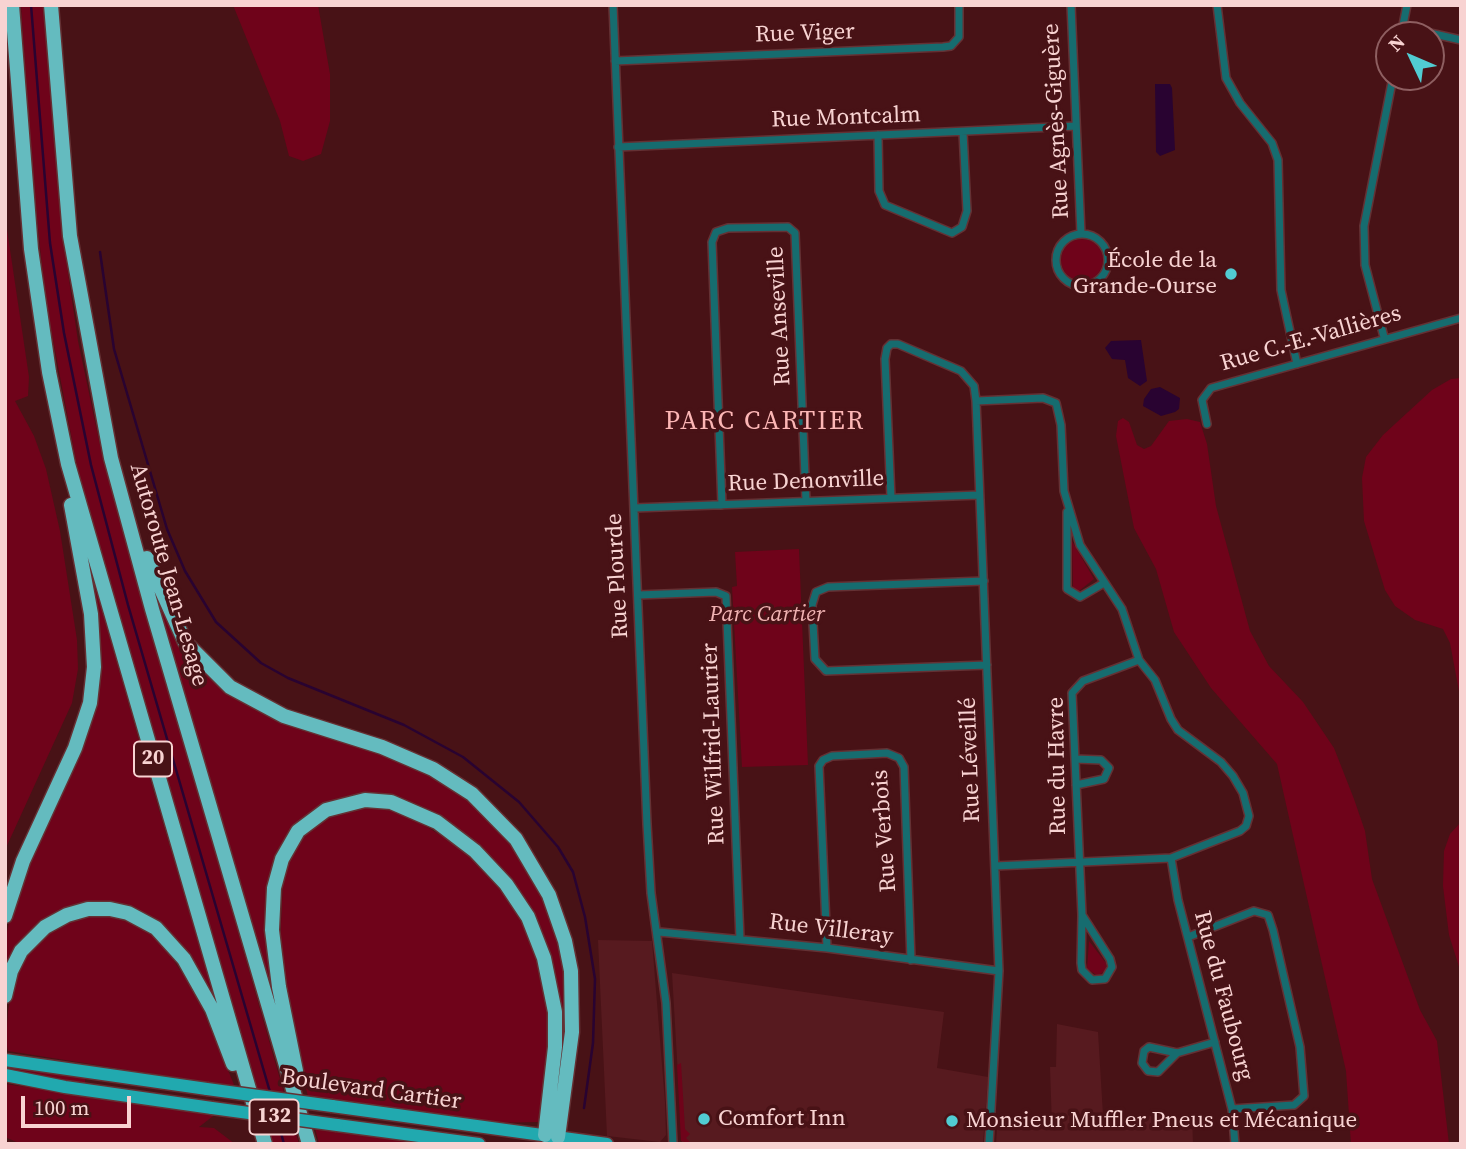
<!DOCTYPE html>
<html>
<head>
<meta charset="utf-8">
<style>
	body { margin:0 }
	#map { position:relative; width:1466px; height:1149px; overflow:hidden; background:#481216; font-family:"Source Serif 4",serif }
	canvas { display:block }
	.frame { position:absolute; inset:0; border:7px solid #f8d3d2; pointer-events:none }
	.north { position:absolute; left:1375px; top:21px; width:70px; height:70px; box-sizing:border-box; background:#481216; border:2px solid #8e5f61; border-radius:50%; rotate:314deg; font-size:19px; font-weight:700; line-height:28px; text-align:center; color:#f8d3d2 }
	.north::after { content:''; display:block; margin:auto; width:24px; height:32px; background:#51ccd2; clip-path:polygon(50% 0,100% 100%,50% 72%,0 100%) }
	.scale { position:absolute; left:21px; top:1096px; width:110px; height:32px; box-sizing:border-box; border:4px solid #f8d3d2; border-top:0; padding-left:9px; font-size:21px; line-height:24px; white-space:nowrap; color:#f8d3d2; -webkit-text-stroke:5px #481216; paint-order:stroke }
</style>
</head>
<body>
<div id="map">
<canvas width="1466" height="1149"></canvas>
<div class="frame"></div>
<div class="north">N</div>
<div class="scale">100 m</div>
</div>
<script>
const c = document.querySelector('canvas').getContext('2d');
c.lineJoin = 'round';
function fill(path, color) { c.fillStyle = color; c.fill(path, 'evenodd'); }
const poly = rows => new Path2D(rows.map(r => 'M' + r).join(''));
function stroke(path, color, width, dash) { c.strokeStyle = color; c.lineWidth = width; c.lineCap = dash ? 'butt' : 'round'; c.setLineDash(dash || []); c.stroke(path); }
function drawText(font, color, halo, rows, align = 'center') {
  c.font = font + ' "Source Serif 4",serif'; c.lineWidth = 7; c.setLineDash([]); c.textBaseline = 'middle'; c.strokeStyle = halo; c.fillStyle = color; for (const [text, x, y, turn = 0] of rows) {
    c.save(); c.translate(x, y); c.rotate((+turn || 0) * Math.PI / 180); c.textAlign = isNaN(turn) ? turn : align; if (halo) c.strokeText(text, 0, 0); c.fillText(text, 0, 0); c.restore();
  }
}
fill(poly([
	[598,940,652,941,665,1102,666,1135,660,1142,607,1136],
	[672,973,944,1012,937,1068,988,1077,983,1144,682,1144],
	[1057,1024,1098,1032,1103,1115,1192,1116,1193,1144,996,1144,997,1129,1052,1127,1050,1067,1056,1067]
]), '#571a1f');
fill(poly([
	[21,5,43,5,67,266,78,341,103,459,284,1093,257,1090,80,482,46,303,30,154],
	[233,5,318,5,330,74,330,121,321,154,303,161,289,156,280,121],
	[5,216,29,377,28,396,15,401,34,436,46,469,60,531,77,640,78,669,72,703,5,850],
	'1061 260a21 21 0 1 1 42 0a21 21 0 1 1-42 0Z',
	[1461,378,1461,702,1450,643,1443,629,1415,620,1395,606,1385,590,1364,521,1362,478,1366,457,1383,435,1432,390,1451,379],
	[1123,418,1129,422,1137,445,1144,449,1151,446,1169,421,1187,419,1200,422,1207,444,1216,506,1250,631,1269,666,1303,702,1334,748,1354,799,1365,831,1372,879,1420,1010,1437,1041,1449,1144,1351,1144,1346,1071,1277,764,1211,688,1174,632,1156,569,1134,528,1116,436,1118,421],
	[1072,541,1094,579,1079,591,1073,588],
	[799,549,808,765,742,767,732,587,737,586,735,552],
	[92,575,155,796,217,1005,152,919,71,909,5,977,5,940,14,902,90,723,89,576],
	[160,600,179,642,194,661,235,698,285,721,391,754,459,790,512,843,535,878,560,938,569,1006,559,1078,562,1041,552,970,479,848,359,795,334,801,276,861,278,1005,275,1005,157,601],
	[357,806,384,807,411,817,463,849,500,885,531,935,548,996,550,1046,541,1120,538,1122,494,1123,308,1097,288,1006,280,946,283,879,296,845,307,831,330,815],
	[1461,822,1461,973,1449,935,1443,886,1444,851,1450,834],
	[85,916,106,916,137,924,163,944,197,996,235,1087,8,1051,6,1042,8,1011,13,987,25,956,57,926],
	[1089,941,1106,963,1106,970,1098,976,1087,969],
	[681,1063,685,1129,690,1134,686,1138,692,1144,681,1141,677,1065],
	[6,1067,85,1078,85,1084,26,1075],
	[5,1084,217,1113,199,1127,214,1128,235,1144,21,1144,5,1137],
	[266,1121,294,1125,299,1144,273,1144],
	[315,1128,434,1144,319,1144]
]), '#6f031a');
fill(poly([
	[1155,84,1170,84,1172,88,1175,150,1160,156,1156,152],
	[1141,340,1147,381,1140,386,1128,378,1125,360,1112,359,1105,348,1111,341],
	[1160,387,1180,398,1179,409,1175,412,1161,416,1143,406,1144,399,1151,389]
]), '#290331');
stroke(poly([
	[31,5,50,243,64,333,91,465,128,605,270,1092],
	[100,252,114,349,167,529,185,571,216,622,261,663,288,678,404,725,463,757,519,802,558,847,573,872,585,917,595,979,593,1043,584,1108],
	[278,1122,284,1144]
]), '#290331', 2.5);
const street = poly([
	[613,5,647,824,651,893,666,1003,673,1144],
	[1071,5,1081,234],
	[1217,5,1226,78,1240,103,1272,143,1278,160,1281,290,1297,364],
	[1403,27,1461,40],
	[1401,35,1407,5],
	[615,61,943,47,951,46,959,37,959,5],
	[878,135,879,191,885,205,952,233,962,227,967,211,963,132],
	[618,147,1076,126],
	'1056 260a26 26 0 1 1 52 0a26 26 0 1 1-52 0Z',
	[1384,337,1365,265,1364,226,1393,77],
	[976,401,1043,398,1056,403,1061,425,1064,491,1080,545,1122,609,1139,660,1155,680,1171,719,1178,730,1221,762,1233,776,1243,793,1249,816,1246,826,1240,831,1171,858,995,866],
	[1207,424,1202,400,1211,388,1461,318],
	[891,498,885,359,887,348,891,344,898,344,961,371,974,386,976,401,999,971,989,1144],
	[722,505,712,242,716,232,728,228,788,227,795,233,806,501],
	[634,508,979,495],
	[1067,512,1067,589,1080,597,1104,583],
	[984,581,828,587,816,592,812,605,815,659,826,671,987,665],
	[638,595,716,592,726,596,740,939],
	[1075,759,1101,760,1109,768,1104,779,1076,785],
	[1171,858,1178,900,1232,1109,1235,1144],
	[1082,915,1110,959,1112,967,1105,979,1092,980,1082,970,1081,963,1082,915,1072,693,1083,681,1139,660],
	[659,932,827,948,999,971],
	[1188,937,1254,911,1268,915,1273,930,1300,1047,1304,1096,1294,1105,1232,1109],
	[827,948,819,766,823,760,832,756,887,753,899,758,904,767,911,960],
	[1177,1053,1158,1072,1148,1071,1142,1063,1144,1051,1149,1047,1177,1053,1215,1042]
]);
const primary = poly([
	[5,1060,207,1089],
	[5,1075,65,1087,212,1108],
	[332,1106,607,1144],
	[337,1125,479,1144]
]);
const highway = poly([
	[12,5,31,249,49,372,68,464,265,1144],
	[51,5,70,236,111,458,152,609,309,1144],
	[147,558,185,642,230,687,284,716,382,747,433,769,472,794,516,839,549,895,565,941,571,971,572,1032,558,1137],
	[5,916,23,861,75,748,90,703,94,667,91,614,71,505],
	[5,996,11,971,21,951,45,927,67,915,88,909,110,909,128,913,156,928,184,959,212,1009,233,1064],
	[296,1071,279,987,272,930,274,888,282,859,298,831,326,810,365,800,391,802,437,822,475,851,506,884,528,917,544,958,555,1012,555,1047,545,1135]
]);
stroke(street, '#643134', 10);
stroke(primary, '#643134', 15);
stroke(highway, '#643134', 17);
stroke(street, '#166c6f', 7);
stroke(primary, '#21a9af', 12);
stroke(highway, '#64bbbf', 14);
const primaryBridge = poly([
	[207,1089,332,1106],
	[212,1108,337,1125]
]);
stroke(primaryBridge, '#643134', 15, []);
stroke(primaryBridge, '#21a9af', 12);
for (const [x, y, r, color] of [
	[1231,274,7,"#51ccd2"],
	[704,1119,7,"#51ccd2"],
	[952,1121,7,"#51ccd2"]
]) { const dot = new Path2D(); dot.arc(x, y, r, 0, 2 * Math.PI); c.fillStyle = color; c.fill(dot); stroke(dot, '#481216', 2.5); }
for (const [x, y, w] of [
	[153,759,38],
	[274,1117,49]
]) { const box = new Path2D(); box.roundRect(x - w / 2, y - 17.5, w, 35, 5); c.fillStyle = '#481216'; c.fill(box); stroke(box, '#f8d3d2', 2); }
drawText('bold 21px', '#f8d3d2', null, [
	["20",153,759],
	["132",274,1117]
]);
drawText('23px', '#f8d3d2', '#481216', [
	["Rue Viger",805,34,-2],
	["Rue Montcalm",846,118,-2],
	["Rue Agnès-Giguère",1057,121,-93],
	["Rue Anseville",780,316,-93],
	["Rue C.-E.-Vallières",1311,339,-16],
	["Rue Denonville",806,482,-2],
	["Autoroute Jean-Lesage",168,575,74],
	["Rue Plourde",618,576,-93],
	["Rue Wilfrid-Laurier",714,744,-92],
	["Rue Léveillé",971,760,-92],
	["Rue du Havre",1058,766,-91],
	["Rue Verbois",885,831,-94],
	["Rue Villeray",831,930,7],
	["Rue du Faubourg",1223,996,75],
	["Boulevard Cartier",371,1090,8]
]);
drawText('23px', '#f8d3d2', '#481216', [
	["École de la",1217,261,"right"],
	["Grande-Ourse",1217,287,"right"],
	["Comfort Inn",718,1119],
	["Monsieur Muffler Pneus et Mécanique",966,1121]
], 'left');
drawText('italic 23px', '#f1b3b3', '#481216', [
	["Parc Cartier",767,615]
]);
c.letterSpacing = '2px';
drawText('26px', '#fcb6b5', '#481216', [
	["PARC CARTIER",765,422]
]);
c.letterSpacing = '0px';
</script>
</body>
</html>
